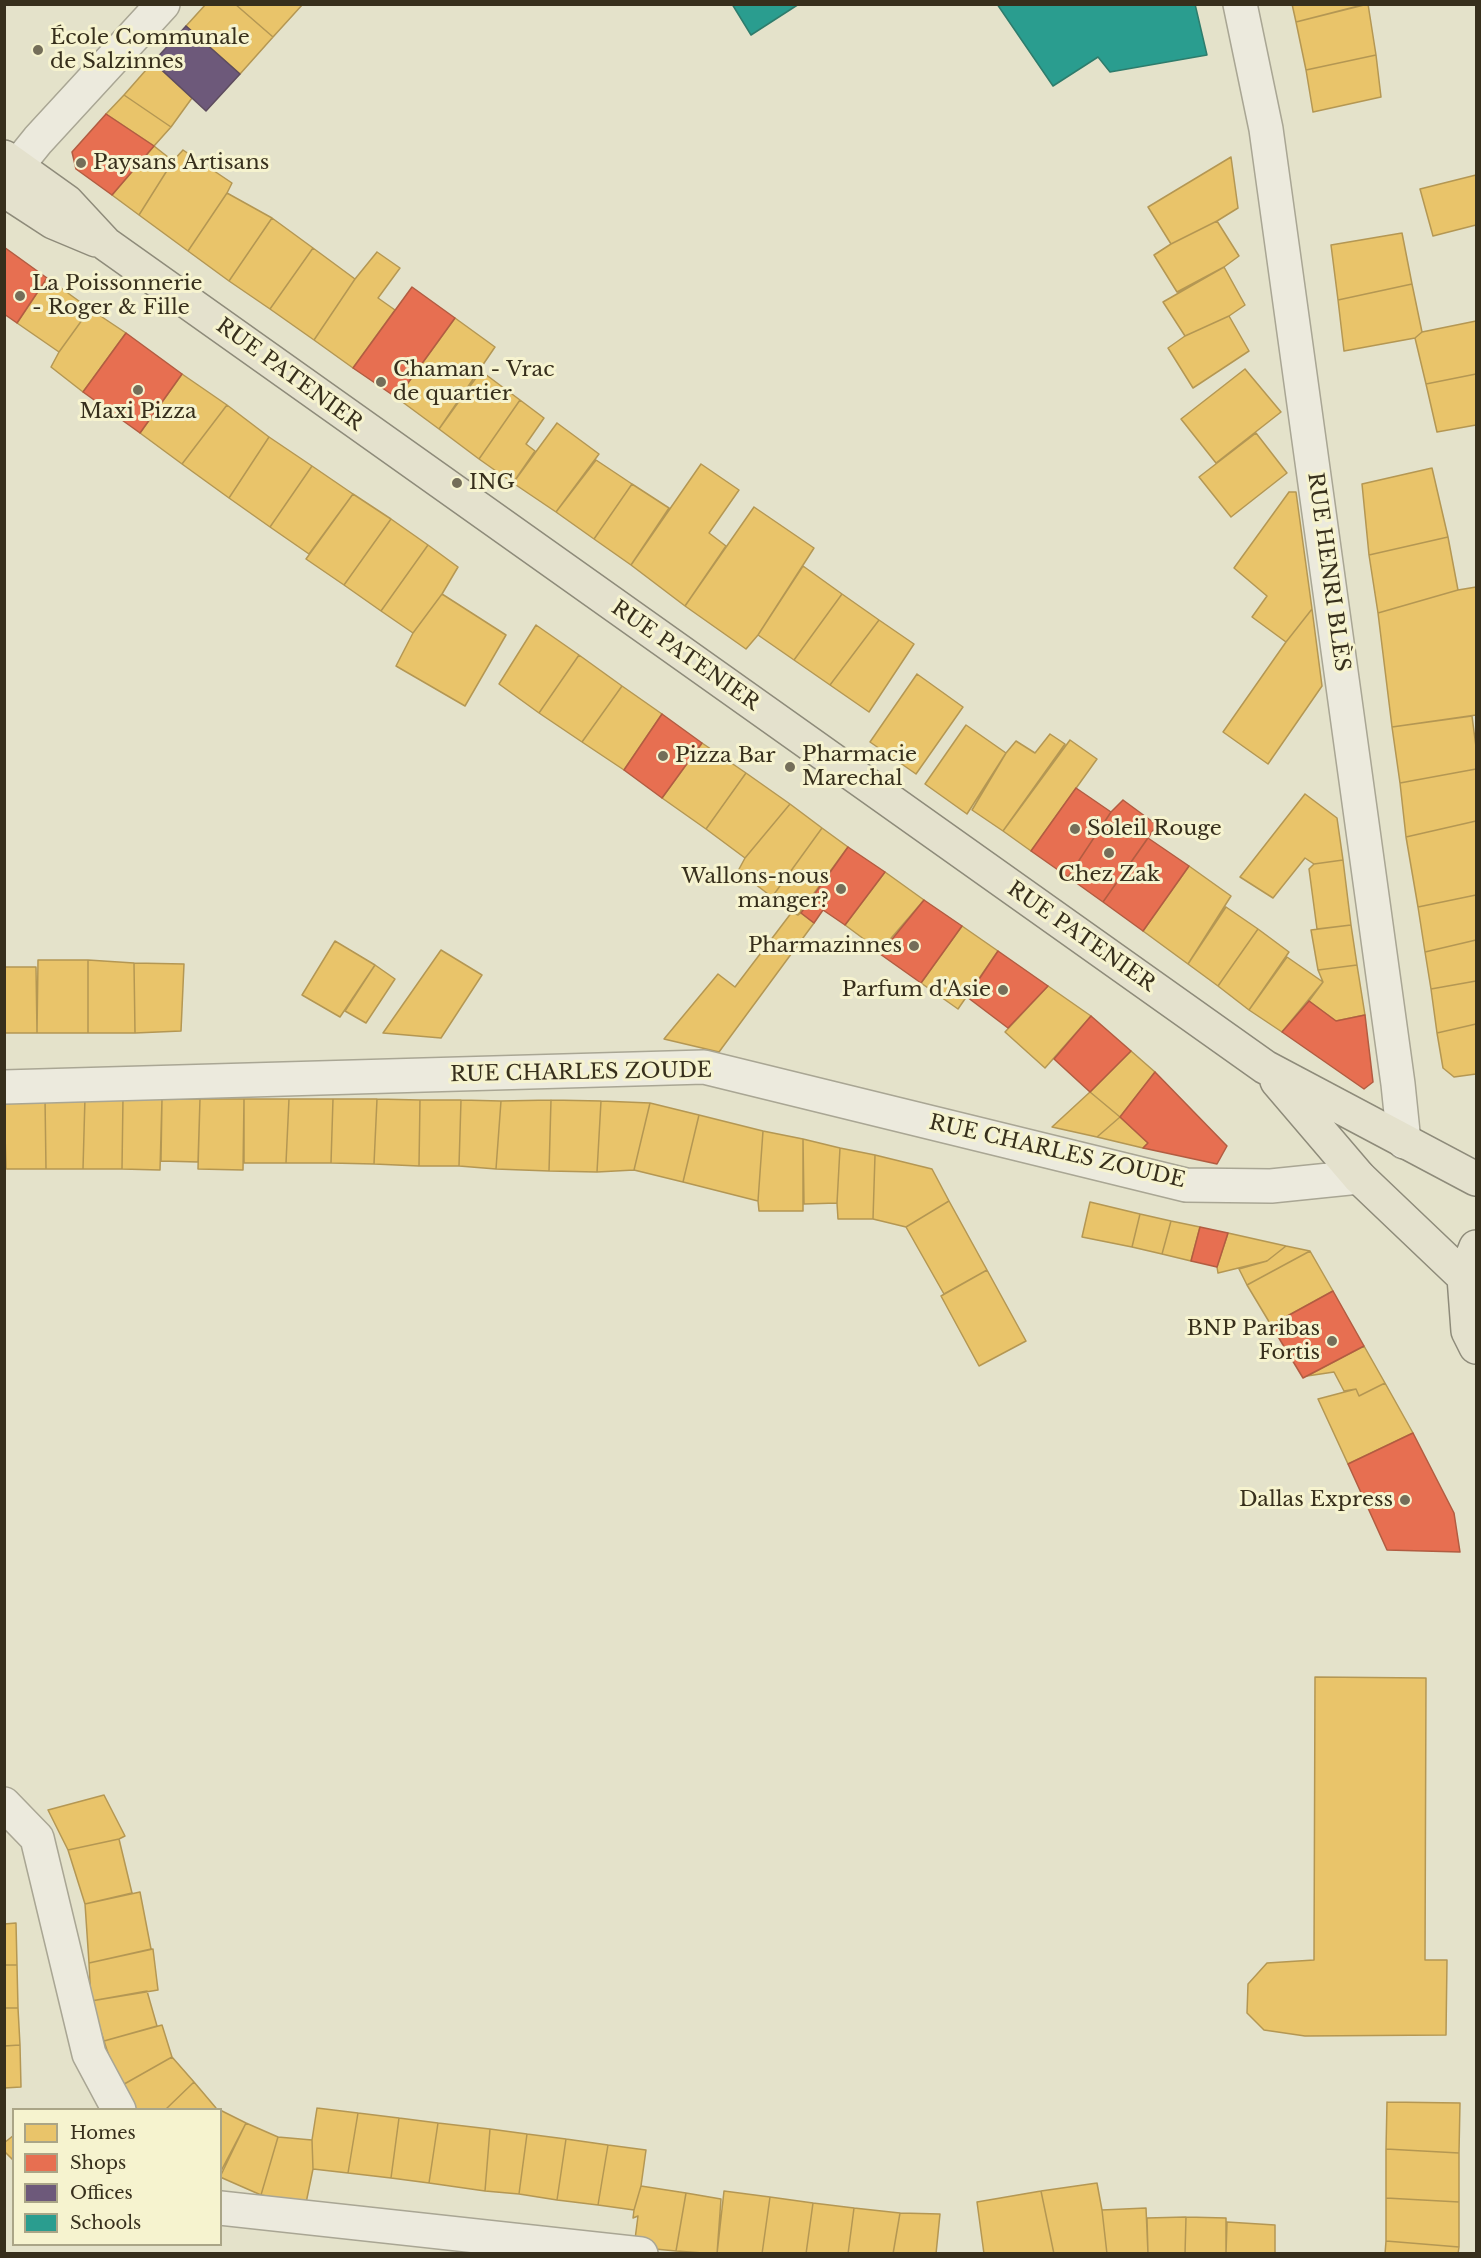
<!DOCTYPE html>
<html>
<head>
<meta charset="utf-8">
<style>
	body { margin:0 }
	#map { position:relative; width:1481px; height:2258px; overflow:hidden; background:#e4e2ca; font-family:"Libre Baskerville",serif }
	canvas { display:block }
	.frame { position:absolute; inset:0; border:6px solid #372f1c; pointer-events:none }
	.legend { position:absolute; left:12px; top:2108px; width:210px; height:138px; box-sizing:border-box; background:#f6f3cf; border:2px solid #aaa587; margin:0; padding:8px 10px; list-style:none; font-size:18px; color:#372f1c }
	.legend li { display:flex; align-items:center; gap:12px; height:30px }
	.legend b { width:30px; border:2px solid #aaa587 }
</style>
</head>
<body>
<div id="map">
<canvas width="1481" height="2258"></canvas>
<div class="frame"></div>
<ul class="legend">
<li><b style="height:16px;background:#e9c46a"></b>Homes</li>
<li><b style="height:16px;background:#e76f51"></b>Shops</li>
<li><b style="height:16px;background:#6d597a"></b>Offices</li>
<li><b style="height:16px;background:#2a9d8f"></b>Schools</li>
</ul>
</div>
<script>
const c = document.querySelector('canvas').getContext('2d');
c.lineJoin = 'round';
function fill(path, color) { c.fillStyle = color; c.fill(path, 'evenodd'); }
const poly = rows => new Path2D(rows.map(r => 'M' + r).join(''));
function stroke(path, color, width, dash) { c.strokeStyle = color; c.lineWidth = width; c.lineCap = dash ? 'butt' : 'round'; c.setLineDash(dash || []); c.stroke(path); }
function drawText(font, color, halo, rows, align = 'center') {
  c.font = font + ' "Libre Baskerville",serif'; c.lineWidth = 6; c.setLineDash([]); c.textBaseline = 'middle'; c.strokeStyle = halo; c.fillStyle = color; for (const [text, x, y, turn = 0] of rows) {
    c.save(); c.translate(x, y); c.rotate((+turn || 0) * Math.PI / 180); c.textAlign = isNaN(turn) ? turn : align; if (halo) c.strokeText(text, 0, 0); c.fillText(text, 0, 0); c.restore();
  }
}
const homes = poly([
	[206,4,235,4,273,37,240,74,186,26,206,4],
	[235,4,303,4,273,37,235,4],
	[1292,4,1366,4,1296,22,1292,4],
	[1368,4,1376,55,1306,70,1296,22,1368,4],
	[1376,55,1381,97,1313,112,1306,70,1376,55],
	[153,62,192,98,171,127,124,95,153,62],
	[124,95,171,127,154,146,106,114,124,95],
	[154,146,173,161,139,215,112,195,154,146],
	[183,150,232,183,227,193,188,251,139,215,173,161,183,150],
	[1231,157,1238,208,1217,221,1171,244,1148,207,1231,157],
	[1476,175,1476,225,1433,236,1420,189,1476,175],
	[227,193,272,218,229,281,188,251,227,193],
	[272,218,313,248,270,309,229,281,272,218],
	[1217,221,1239,256,1224,267,1177,292,1154,255,1171,244,1217,221],
	[1402,233,1412,284,1338,300,1331,245,1402,233],
	[313,248,355,279,314,340,270,309,313,248],
	[377,252,400,268,378,298,395,310,353,368,314,340,355,279,377,252],
	[1224,267,1245,305,1229,316,1185,336,1163,302,1224,267],
	[47,278,90,309,59,352,17,323,47,278],
	[1412,284,1422,332,1415,338,1344,351,1338,300,1412,284],
	[90,309,126,333,83,392,51,367,59,352,90,309],
	[1229,316,1249,351,1193,388,1168,348,1185,336,1229,316],
	[455,318,495,347,439,429,397,398,455,318],
	[1476,321,1476,374,1426,384,1415,338,1422,332,1476,321],
	[1245,369,1281,412,1216,463,1181,419,1245,369],
	[481,371,520,400,479,459,439,429,481,371],
	[182,374,227,405,182,464,140,433,182,374],
	[1476,374,1476,425,1437,432,1426,384,1476,374],
	[520,400,544,418,526,444,535,451,513,483,479,459,520,400],
	[227,405,269,437,229,498,182,464,227,405],
	[557,423,599,454,556,512,513,483,557,423],
	[1256,433,1287,473,1231,517,1199,477,1256,433],
	[269,437,312,466,270,527,229,498,269,437],
	[596,460,632,484,594,539,556,512,596,460],
	[701,464,739,490,709,533,726,546,685,606,631,565,701,464],
	[312,466,353,494,309,554,270,527,312,466],
	[1432,468,1448,537,1369,555,1362,484,1432,468],
	[632,484,669,508,631,565,594,539,632,484],
	[1289,492,1296,492,1312,609,1286,642,1252,617,1267,596,1234,568,1289,492],
	[353,494,391,519,344,585,306,559,353,494],
	[754,507,814,548,758,635,746,649,685,606,754,507],
	[391,519,428,545,381,611,344,585,391,519],
	[1448,537,1458,590,1378,613,1369,555,1448,537],
	[428,545,458,567,442,594,413,633,381,611,428,545],
	[803,566,842,594,794,660,758,635,803,566],
	[1476,587,1476,715,1392,727,1378,613,1458,590,1476,587],
	[442,594,506,635,465,706,396,666,413,633,442,594],
	[842,594,879,620,830,685,794,660,842,594],
	[1312,609,1322,686,1268,764,1223,732,1286,642,1312,609],
	[879,620,914,644,869,712,830,685,879,620],
	[536,625,579,655,539,713,499,684,536,625],
	[579,655,622,686,582,742,539,713,579,655],
	[917,674,963,707,916,774,870,742,917,674],
	[622,686,662,714,624,770,582,742,622,686],
	[1472,716,1476,747,1476,769,1400,783,1392,727,1472,716],
	[966,725,1006,753,967,814,925,784,966,725],
	[1050,734,1065,744,1003,831,972,810,1006,753,1016,741,1035,753,1050,734],
	[1070,740,1097,759,1031,851,1003,831,1070,740],
	[702,743,746,773,706,829,662,798,702,743],
	[1476,769,1476,821,1406,837,1400,783,1476,769],
	[746,773,790,804,745,858,706,829,746,773],
	[1305,794,1337,818,1343,860,1314,864,1305,858,1273,898,1240,877,1305,794],
	[790,804,822,828,772,897,738,871,745,858,790,804],
	[1476,821,1476,895,1418,907,1406,837,1476,821],
	[822,828,848,847,798,915,772,897,822,828],
	[1343,860,1351,925,1317,929,1309,869,1314,864,1343,860],
	[1189,866,1231,896,1188,964,1143,931,1189,866],
	[885,872,924,900,880,951,845,925,885,872],
	[1476,895,1476,940,1425,952,1418,907,1476,895],
	[1226,907,1258,929,1218,986,1188,964,1226,907],
	[792,912,798,915,801,913,814,923,719,1052,664,1039,718,974,735,987,792,912],
	[1351,925,1357,965,1318,970,1311,930,1351,925],
	[962,926,998,951,958,1009,921,983,962,926],
	[1258,929,1289,952,1249,1010,1218,986,1258,929],
	[1476,940,1476,981,1431,989,1425,952,1476,940],
	[335,941,375,965,340,1017,302,995,335,941],
	[441,950,482,975,441,1038,383,1033,441,950],
	[1287,957,1323,982,1282,1032,1249,1010,1287,957],
	[38,960,88,960,88,1033,37,1033,38,960],
	[88,960,134,963,135,1033,88,1033,88,960],
	[134,963,184,964,181,1031,135,1033,134,963],
	[375,965,395,979,366,1023,345,1011,375,965],
	[1357,965,1365,1015,1336,1021,1309,1001,1323,982,1318,970,1357,965],
	[4,967,36,967,37,1033,4,1033,4,967],
	[1476,981,1476,1024,1437,1033,1431,989,1476,981],
	[1048,986,1091,1016,1045,1068,1005,1032,1048,986],
	[1476,1024,1476,1074,1454,1077,1443,1068,1437,1033,1476,1024],
	[1131,1051,1155,1072,1120,1117,1090,1092,1131,1051],
	[1090,1092,1120,1117,1097,1137,1052,1127,1090,1092],
	[85,1097,83,1169,46,1169,45,1098,85,1097],
	[85,1097,123,1098,122,1169,83,1169,85,1097],
	[4,1098,45,1098,46,1169,6,1169,4,1098],
	[123,1098,162,1099,160,1170,122,1169,123,1098],
	[162,1099,200,1099,198,1162,161,1161,162,1099],
	[200,1099,244,1099,243,1170,198,1169,200,1099],
	[244,1099,289,1099,286,1163,244,1163,244,1099],
	[289,1099,333,1099,331,1163,286,1163,289,1099],
	[333,1099,377,1099,374,1164,331,1163,333,1099],
	[377,1099,420,1100,419,1166,374,1164,377,1099],
	[420,1100,461,1100,459,1166,419,1166,420,1100],
	[461,1100,501,1101,496,1169,459,1166,461,1100],
	[551,1100,549,1171,496,1169,501,1101,551,1100],
	[551,1100,601,1101,597,1172,549,1171,551,1100],
	[601,1101,650,1103,634,1170,597,1172,601,1101],
	[650,1103,699,1115,683,1182,634,1170,650,1103],
	[699,1115,763,1131,758,1201,683,1182,699,1115],
	[1120,1117,1148,1143,1143,1148,1097,1137,1120,1117],
	[763,1131,803,1139,803,1211,759,1211,758,1201,763,1131],
	[803,1139,840,1148,837,1203,804,1204,803,1139],
	[840,1148,875,1155,873,1219,838,1219,837,1203,840,1148],
	[875,1155,932,1169,949,1201,906,1227,873,1219,875,1155],
	[949,1201,987,1270,944,1294,906,1227,949,1201],
	[1090,1202,1140,1214,1132,1247,1082,1237,1090,1202],
	[1140,1214,1171,1221,1162,1254,1132,1247,1140,1214],
	[1171,1221,1200,1227,1191,1261,1162,1254,1171,1221],
	[1228,1233,1286,1246,1267,1261,1218,1273,1217,1267,1228,1233],
	[1286,1246,1310,1251,1247,1285,1239,1269,1267,1261,1286,1246],
	[1310,1251,1333,1291,1271,1325,1247,1285,1310,1251],
	[987,1270,1026,1341,979,1366,941,1296,987,1270],
	[1364,1346,1385,1383,1359,1396,1356,1389,1344,1391,1334,1372,1307,1376,1364,1346],
	[1385,1383,1413,1433,1348,1464,1318,1399,1356,1389,1359,1396,1385,1383],
	[1315,1677,1426,1678,1425,1960,1447,1960,1446,2035,1305,2036,1264,2030,1247,2013,1248,1984,1267,1963,1314,1960,1315,1677],
	[104,1795,125,1836,119,1839,68,1850,48,1810,104,1795],
	[119,1839,132,1893,85,1904,68,1850,119,1839],
	[140,1892,151,1949,89,1963,85,1904,140,1892],
	[16,1923,17,1965,4,1965,4,1924,16,1923],
	[153,1949,158,1990,91,2001,89,1963,153,1949],
	[4,1965,17,1965,18,2008,4,2008,4,1965],
	[147,1991,157,2026,104,2041,91,2001,147,1991],
	[4,2008,18,2008,20,2045,4,2046,4,2008],
	[162,2025,172,2057,119,2087,104,2041,162,2025],
	[20,2045,21,2087,4,2088,4,2046,20,2045],
	[172,2057,194,2082,165,2110,137,2110,119,2087,172,2057],
	[194,2082,216,2108,215,2110,165,2110,194,2082],
	[1387,2102,1460,2103,1459,2153,1386,2149,1387,2102],
	[317,2108,358,2113,348,2173,313,2169,312,2140,317,2108],
	[220,2110,246,2123,220,2173,220,2110],
	[358,2113,399,2118,391,2178,348,2173,358,2113],
	[399,2118,438,2123,429,2183,391,2178,399,2118],
	[246,2123,278,2137,261,2195,220,2177,246,2123],
	[438,2123,490,2129,485,2191,429,2183,438,2123],
	[490,2129,527,2134,519,2194,485,2191,490,2129],
	[527,2134,566,2139,557,2200,519,2194,527,2134],
	[14,2135,14,2161,4,2151,4,2143,14,2135],
	[278,2137,312,2140,313,2169,306,2203,261,2195,278,2137],
	[566,2139,608,2145,598,2205,557,2200,566,2139],
	[608,2145,646,2150,641,2186,634,2210,598,2205,608,2145],
	[1386,2149,1459,2153,1459,2202,1386,2198,1386,2149],
	[1097,2183,1102,2210,1107,2254,1054,2254,1041,2191,1097,2183],
	[641,2186,686,2193,676,2251,634,2247,638,2216,633,2218,634,2210,641,2186],
	[724,2191,770,2197,762,2254,717,2254,724,2191],
	[1041,2191,1054,2254,984,2254,977,2202,1041,2191],
	[686,2193,721,2199,717,2254,676,2251,686,2193],
	[770,2197,813,2203,806,2254,762,2254,770,2197],
	[1386,2198,1459,2202,1459,2247,1386,2241,1386,2198],
	[813,2203,854,2208,848,2254,806,2254,813,2203],
	[854,2208,900,2213,893,2254,848,2254,854,2208],
	[1146,2208,1148,2254,1107,2254,1102,2210,1146,2208],
	[900,2213,940,2214,936,2254,893,2254,900,2213],
	[1186,2217,1185,2254,1148,2254,1147,2218,1186,2217],
	[1186,2217,1226,2218,1226,2254,1185,2254,1186,2217],
	[1227,2222,1275,2225,1275,2254,1226,2254,1227,2222],
	[1386,2241,1459,2247,1458,2254,1385,2254,1386,2241]
]);
fill(homes, '#e9c46a');
stroke(homes, '#b49753', 1.5);
const shops = poly([
	[106,114,154,146,112,195,76,169,72,152,106,114],
	[4,247,47,278,17,323,4,314,4,247],
	[412,287,455,318,397,398,353,368,412,287],
	[126,333,182,374,140,433,83,392,126,333],
	[662,714,702,743,662,798,624,770,662,714],
	[1076,788,1111,812,1068,877,1031,851,1076,788],
	[1123,800,1157,825,1103,902,1068,877,1111,812,1123,800],
	[1148,838,1189,866,1143,931,1103,902,1148,838],
	[848,847,885,872,845,925,823,910,814,923,801,913,848,847],
	[924,900,962,926,921,983,880,954,924,900],
	[998,951,1048,986,1008,1028,967,997,998,951],
	[1309,1001,1336,1021,1365,1015,1373,1082,1364,1089,1282,1032,1309,1001],
	[1091,1016,1131,1051,1090,1092,1054,1059,1091,1016],
	[1155,1072,1227,1146,1217,1164,1143,1148,1148,1143,1120,1117,1155,1072],
	[1200,1227,1228,1233,1217,1267,1191,1261,1200,1227],
	[1333,1291,1364,1346,1303,1378,1271,1325,1333,1291],
	[1413,1433,1454,1513,1460,1552,1387,1550,1348,1464,1413,1433]
]);
fill(shops, '#e76f51');
stroke(shops, '#b25c41', 1.5);
const offices = poly([
	[186,26,240,74,206,111,153,62,186,26]
]);
fill(offices, '#6d597a');
stroke(offices, '#5d4c5e', 1.5);
const schools = poly([
	[732,4,799,4,751,35,732,4],
	[997,4,1195,4,1207,55,1110,72,1098,57,1053,86,997,4]
]);
fill(schools, '#2a9d8f');
stroke(schools, '#2e7c6c', 1.5);
const minor = poly([
	[1240,4,1266,129,1398,1084,1404,1142],
	[17,166,38,140,163,4],
	[4,1087,704,1067,1186,1185,1271,1186,1359,1177],
	[4,1804,37,1838,89,2054,119,2110],
	[220,2208,641,2254]
]);
const major = poly([
	[4,157,67,202,106,244,1265,1067,1476,1179],
	[4,190,53,222,96,240],
	[1277,1081,1359,1177,1464,1277],
	[1476,1247,1464,1277,1468,1331,1476,1347]
]);
stroke(minor, '#a9a694', 36);
stroke(major, '#8e8b7a', 36);
stroke(minor, '#eceadd', 33);
stroke(major, '#e4e1cd', 33);
for (const [x, y, r, color] of [
	[38,50,6,"#746e59"],
	[81,163,6,"#746e59"],
	[20,296,6,"#746e59"],
	[381,382,6,"#746e59"],
	[138,390,6,"#746e59"],
	[457,483,6,"#746e59"],
	[663,756,6,"#746e59"],
	[790,767,6,"#746e59"],
	[1075,829,6,"#746e59"],
	[1109,853,6,"#746e59"],
	[841,889,6,"#746e59"],
	[914,946,6,"#746e59"],
	[1003,990,6,"#746e59"],
	[1332,1341,6,"#746e59"],
	[1405,1500,6,"#746e59"]
]) { const dot = new Path2D(); dot.arc(x, y, r, 0, 2 * Math.PI); c.fillStyle = color; c.fill(dot); stroke(dot, '#f6f3cf', 2); }
drawText('21px', '#372f1c', '#f6f3cf', [
	["École Communale",50,38],
	["de Salzinnes",50,62],
	["Paysans Artisans",93,163],
	["La Poissonnerie",32,284],
	["- Roger & Fille",32,308],
	["Chaman - Vrac",393,370],
	["de quartier",393,394],
	["Maxi Pizza",138,412,"center"],
	["ING",469,483],
	["Pharmacie",802,755],
	["Marechal",802,779],
	["Pizza Bar",675,756],
	["Soleil Rouge",1087,829],
	["Chez Zak",1109,875,"center"],
	["Wallons-nous",829,877,"right"],
	["manger?",829,901,"right"],
	["Pharmazinnes",902,946,"right"],
	["Parfum d'Asie",991,990,"right"],
	["BNP Paribas",1320,1329,"right"],
	["Fortis",1320,1353,"right"],
	["Dallas Express",1393,1500,"right"]
], 'left');
drawText('21px', '#372f1c', '#f6f3cf', [
	["RUE PATENIER",289,375,36],
	["RUE HENRI BLÈS",1328,572,82],
	["RUE PATENIER",685,656,35],
	["RUE PATENIER",1081,937,35],
	["RUE CHARLES ZOUDE",581,1073,-1],
	["RUE CHARLES ZOUDE",1057,1152,13]
]);
</script>
</body>
</html>
